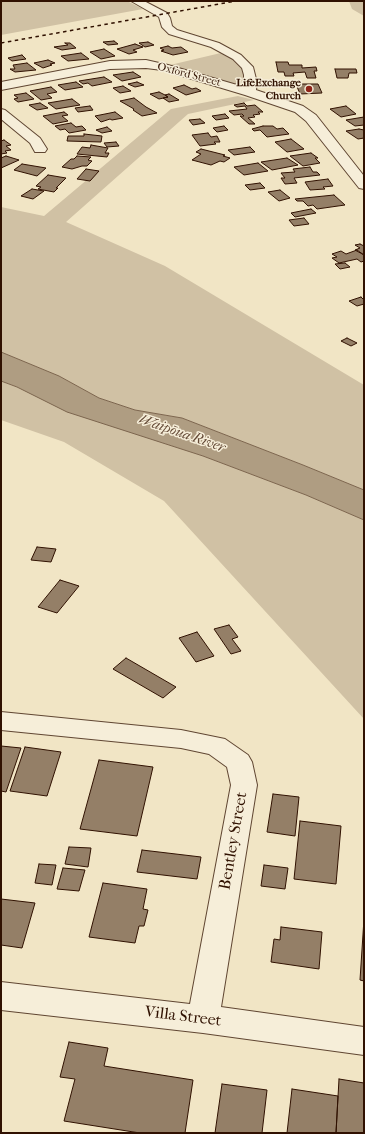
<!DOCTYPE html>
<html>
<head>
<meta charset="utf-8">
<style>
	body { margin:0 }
	#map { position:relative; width:365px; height:1134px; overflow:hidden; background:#f1e5c5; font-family:"IM FELL French Canon",serif }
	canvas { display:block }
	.frame { position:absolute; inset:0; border:2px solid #301101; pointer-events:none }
</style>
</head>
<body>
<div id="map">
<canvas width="365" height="1134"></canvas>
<div class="frame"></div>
</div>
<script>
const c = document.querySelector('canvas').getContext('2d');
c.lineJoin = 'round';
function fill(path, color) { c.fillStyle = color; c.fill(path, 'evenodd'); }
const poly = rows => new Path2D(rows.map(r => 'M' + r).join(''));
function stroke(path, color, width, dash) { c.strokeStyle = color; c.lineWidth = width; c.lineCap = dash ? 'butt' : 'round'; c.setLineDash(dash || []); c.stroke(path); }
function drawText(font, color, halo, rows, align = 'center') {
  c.font = font + ' "IM FELL French Canon",serif'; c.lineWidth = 3; c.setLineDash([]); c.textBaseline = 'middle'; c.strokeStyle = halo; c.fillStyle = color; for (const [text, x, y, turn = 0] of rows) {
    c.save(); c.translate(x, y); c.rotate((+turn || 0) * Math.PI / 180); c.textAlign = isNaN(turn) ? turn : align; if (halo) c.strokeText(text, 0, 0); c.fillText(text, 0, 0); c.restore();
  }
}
fill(poly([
	[1,1,127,1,143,9,1,35],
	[349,1,364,1,364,16,352,9],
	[225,52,237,62,245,73,245,87,170,65],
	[238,96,254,100,188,114,66,222,165,266,364,385,364,490,303,465,182,418,135,410,99,398,59,376,1,352,1,207,44,216,171,109],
	[1,381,149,438,203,456,306,495,364,520,364,719,164,501,64,442,1,420]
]), '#d0c1a4');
const water = poly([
	[1,352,59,376,99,398,135,410,182,418,303,465,364,490,364,520,306,495,203,456,67,412,17,387,1,381,1,352]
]);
fill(water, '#af9d82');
stroke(water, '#7c654e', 1);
const building = poly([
	[114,41,118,44,108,45,103,42,114,41],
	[148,42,154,45,145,47,139,43,148,42],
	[65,43,70,43,76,48,62,50,54,47,68,45,65,43],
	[135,44,143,47,133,50,137,52,129,54,117,49,135,44],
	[168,46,172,48,181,47,188,52,173,55,161,51,164,50,160,48,168,46],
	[104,49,115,56,101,59,90,52,104,49],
	[81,53,89,59,68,61,61,56,81,53],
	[22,55,26,59,12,61,8,58,22,55],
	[48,60,55,63,50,64,52,65,43,68,34,63,48,60],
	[276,62,288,62,289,65,302,65,302,68,316,67,317,71,314,71,316,78,307,78,305,72,293,73,294,76,285,76,284,72,278,72,276,62],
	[27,63,36,70,15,72,10,69,15,69,13,65,27,63],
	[335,69,356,69,357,73,349,73,348,78,337,78,335,69],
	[133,72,141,77,122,81,113,75,133,72],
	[104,77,112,82,92,86,88,83,83,84,79,81,104,77],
	[76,82,83,87,65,90,58,85,76,82],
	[137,82,144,85,135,87,128,84,137,82],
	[296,84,318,84,322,93,300,94,296,84],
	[184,85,192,89,196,88,201,91,186,95,173,88,184,85],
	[123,86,131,91,120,93,113,88,123,86],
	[51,87,57,92,47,94,52,98,41,100,30,91,51,87],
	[159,92,165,95,168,97,159,99,150,94,159,92],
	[26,93,34,99,18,102,14,99,18,98,14,95,26,93],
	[169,94,179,100,169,102,163,98,168,97,165,95,169,94],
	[134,98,146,107,157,113,142,116,133,110,134,109,120,101,134,98],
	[72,99,80,105,56,109,48,103,72,99],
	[40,103,48,108,37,110,29,105,40,103],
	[244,103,247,106,255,105,263,112,258,112,260,114,253,115,255,117,248,118,255,124,249,124,240,116,244,116,242,114,234,115,229,111,247,109,245,106,237,107,234,105,244,103],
	[90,106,93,110,78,112,75,108,90,106],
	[346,106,356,114,341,117,330,109,346,106],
	[64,112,68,115,62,116,68,121,53,124,43,116,64,112],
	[115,112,123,118,112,120,110,119,101,122,95,116,115,112],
	[225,114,229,118,216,120,212,116,225,114],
	[364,117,364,125,355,126,346,120,364,117],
	[200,119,205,123,193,125,189,120,200,119],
	[71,123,76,127,82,126,86,130,69,133,65,129,60,130,55,126,71,123],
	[224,126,228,130,217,132,213,128,224,126],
	[263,126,273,126,277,129,283,128,289,134,267,137,260,130,254,131,252,129,263,126],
	[107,127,112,131,102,133,96,130,107,127],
	[359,129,364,130,364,138,358,139,346,131,359,129],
	[208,133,211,137,217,136,220,142,214,142,216,144,200,146,192,135,208,133],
	[84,134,102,136,101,142,67,141,68,136,84,136,84,134],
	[291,139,304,149,287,152,275,142,291,139],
	[4,140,11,145,6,146,11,150,5,151,7,153,1,154,1,141,4,140],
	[116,142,119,146,107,147,104,143,116,142],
	[91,145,108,148,105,153,109,153,107,157,77,154,82,147,90,148,91,145],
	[250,147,255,152,234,155,228,150,250,147],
	[201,149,225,155,223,156,230,158,224,162,220,161,211,165,192,160,201,154,196,152,201,149],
	[311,153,318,158,315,158,320,163,303,166,290,156,311,153],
	[6,156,19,160,1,168,1,158,6,156],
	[77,156,91,157,88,160,92,161,87,166,82,166,72,169,62,167,71,159,74,159,77,156],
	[287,158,298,165,272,170,261,162,287,158],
	[258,163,268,171,244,175,234,167,258,163],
	[22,164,46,168,37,176,14,170,22,164],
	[310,167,313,172,317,172,320,175,294,178,297,183,285,184,281,178,285,178,281,173,295,172,293,169,310,167],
	[86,169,99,171,90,181,77,179,86,169],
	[48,175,66,178,56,188,58,188,54,192,38,189,41,187,36,186,48,175],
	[328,179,333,186,323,187,325,189,310,190,305,182,328,179],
	[260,183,265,188,250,190,245,185,260,183],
	[32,189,44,191,33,199,21,196,32,189],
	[280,190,290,198,279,201,268,192,280,190],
	[334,195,345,205,317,209,313,205,308,206,303,201,297,201,295,199,334,195],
	[311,209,316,213,295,217,291,213,311,209],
	[304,218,309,224,294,226,289,220,304,218],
	[360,244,364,246,364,255,355,250,360,248,355,245,360,244],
	[357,250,364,255,364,261,361,262,357,259,339,263,332,258,337,257,332,254,341,251,346,254,357,250],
	[345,263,350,267,340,269,335,264,345,263],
	[361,297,364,300,364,304,357,306,349,301,361,297],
	[347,338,357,343,351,346,341,341,347,338],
	[37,547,56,549,51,562,31,560,37,547],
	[60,580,79,586,57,613,38,607,60,580],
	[229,625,238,637,232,639,241,651,231,654,214,629,229,625],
	[197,632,214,656,196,662,179,638,197,632],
	[126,658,176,687,163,698,113,669,126,658],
	[1,746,21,748,6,792,1,791,1,746],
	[25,747,61,752,47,796,10,791,25,747],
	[99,760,153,767,137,836,80,829,99,760],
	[273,794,299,797,295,836,267,832,273,794],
	[300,821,341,826,336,884,294,879,300,821],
	[69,847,91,848,88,867,65,864,69,847],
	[142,850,201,857,197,879,137,872,142,850],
	[39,864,56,865,52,885,35,883,39,864],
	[264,865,288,868,285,889,261,886,264,865],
	[63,868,85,870,79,891,57,889,63,868],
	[103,883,147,889,143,909,148,910,144,926,139,926,135,943,89,937,103,883],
	[1,899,35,903,22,948,1,945,1,899],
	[364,919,364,981,360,980,364,919],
	[281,927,322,932,319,969,271,962,274,939,280,940,281,927],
	[69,1042,108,1048,104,1066,193,1080,185,1133,140,1133,64,1121,75,1079,60,1077,69,1042],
	[339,1079,364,1083,364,1133,336,1133,339,1079],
	[222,1084,267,1090,262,1133,215,1133,222,1084],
	[292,1089,338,1096,336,1133,287,1133,292,1089]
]);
fill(building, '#947f67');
stroke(building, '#301101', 1);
const minor = poly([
	[131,1,144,1,167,13,170,18,172,26,177,30,219,43,241,55,253,67,257,83,256,90,303,106,316,115,364,176,364,189,359,188,306,121,295,112,245,95,162,70,146,68,110,69,1,90,1,82,110,61,146,60,168,65,244,87,244,75,242,68,233,59,211,47,169,34,162,27,159,17,131,1],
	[1,109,5,110,40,138,47,149,45,152,35,152,30,143,1,119,1,109],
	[1,712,181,730,225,739,248,755,252,762,257,785,221,1007,364,1027,364,1055,203,1033,1,1010,1,982,190,1004,231,785,227,767,209,754,181,748,1,730,1,712]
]);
stroke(minor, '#604632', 2);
fill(minor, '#f6eed9');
stroke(poly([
	[1,43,236,1]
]), '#301101', 1.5, [3.5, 3.5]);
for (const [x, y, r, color] of [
	[309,89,4,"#8f2418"]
]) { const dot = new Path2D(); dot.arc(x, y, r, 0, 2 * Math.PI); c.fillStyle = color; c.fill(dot); stroke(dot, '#f6eed9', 1.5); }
drawText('11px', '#301101', '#f6eed9', [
	["Oxford Street",189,75,15]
]);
drawText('bold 11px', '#301101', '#f6eed9', [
	["LifeExchange",301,83],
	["Church",301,96]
], 'right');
drawText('italic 14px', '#634935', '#f6eed9', [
	["Waipōua River",182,434,19]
]);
drawText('16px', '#301101', '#f6eed9', [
	["Bentley Street",234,841,-80],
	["Villa Street",183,1017,7]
]);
</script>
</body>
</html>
